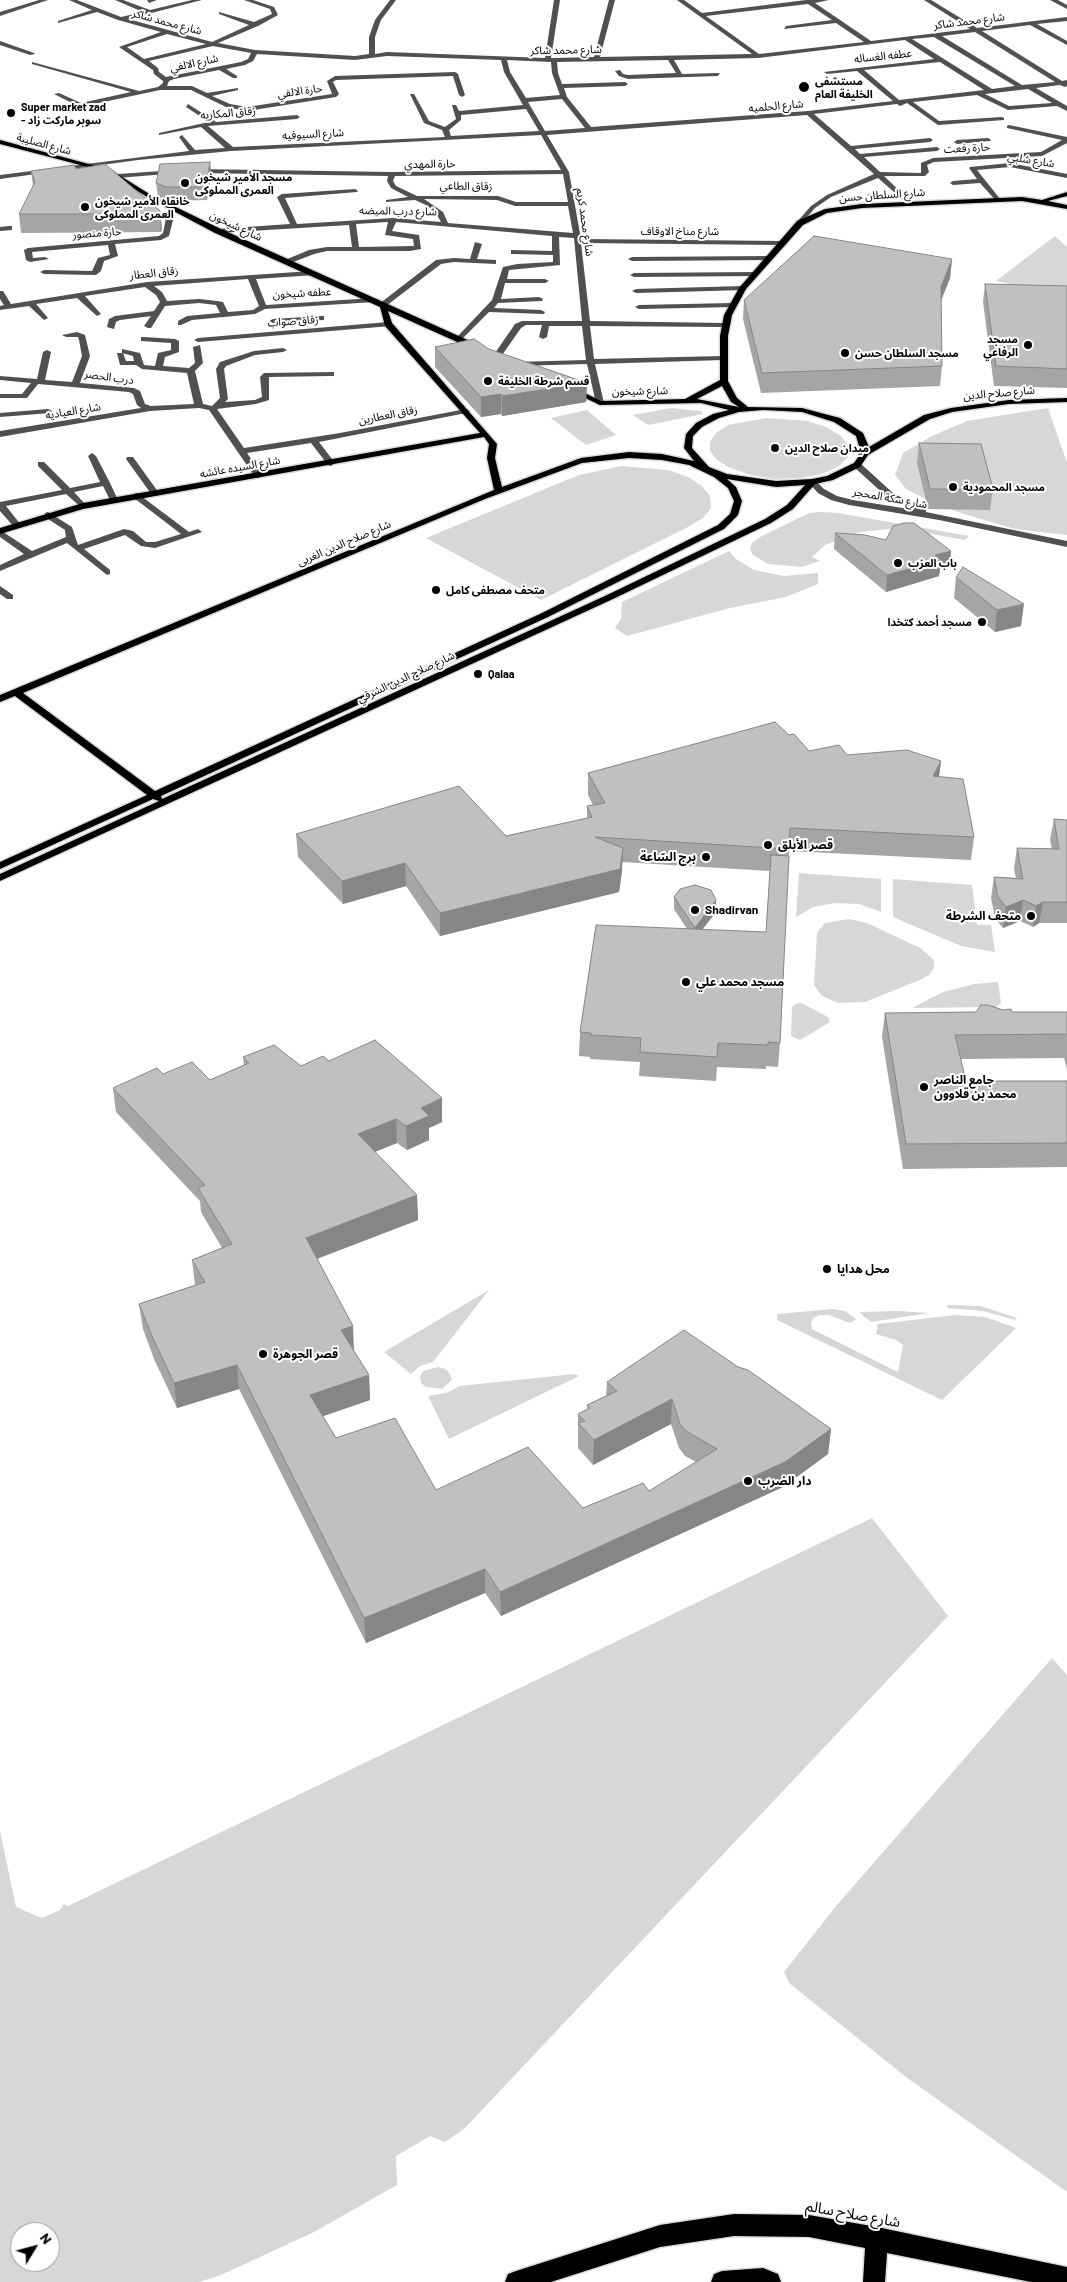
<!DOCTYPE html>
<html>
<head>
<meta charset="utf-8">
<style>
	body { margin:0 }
	#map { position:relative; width:1067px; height:2282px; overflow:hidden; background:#fff; font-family:Barlow,sans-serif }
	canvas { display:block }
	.north { position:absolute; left:10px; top:2222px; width:50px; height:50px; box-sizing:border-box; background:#fff; border:1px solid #999; border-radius:50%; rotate:53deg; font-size:14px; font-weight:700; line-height:20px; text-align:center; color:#000 }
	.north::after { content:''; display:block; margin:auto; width:18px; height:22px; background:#000; clip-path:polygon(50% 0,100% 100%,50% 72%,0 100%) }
</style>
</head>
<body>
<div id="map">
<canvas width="1067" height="2282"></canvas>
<div class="north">N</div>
</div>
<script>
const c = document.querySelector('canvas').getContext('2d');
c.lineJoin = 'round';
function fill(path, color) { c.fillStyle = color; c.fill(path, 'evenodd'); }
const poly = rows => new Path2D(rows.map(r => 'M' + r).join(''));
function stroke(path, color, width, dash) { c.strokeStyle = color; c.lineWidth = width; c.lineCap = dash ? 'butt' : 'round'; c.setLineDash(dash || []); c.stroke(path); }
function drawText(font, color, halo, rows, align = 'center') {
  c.font = font + ' Barlow,"Noto Sans Arabic",sans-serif'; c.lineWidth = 4; c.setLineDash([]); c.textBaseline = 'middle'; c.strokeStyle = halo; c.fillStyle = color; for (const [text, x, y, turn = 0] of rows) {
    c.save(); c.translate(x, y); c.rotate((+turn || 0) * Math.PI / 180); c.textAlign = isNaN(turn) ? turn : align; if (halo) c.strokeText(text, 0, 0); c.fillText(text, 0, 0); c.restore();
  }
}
fill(poly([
	[1055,236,1067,247,1067,296,996,281],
	[671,408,701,411,703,414,648,425,633,415],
	[1048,408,1067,463,1067,535,1015,529,967,515,933,503,906,489,895,475,903,453,932,436,967,421],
	[587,410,616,435,586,445,551,418],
	[766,418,808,421,826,427,841,436,849,446,848,457,839,466,822,474,800,478,775,479,751,475,730,468,717,460,710,451,710,442,716,433,728,425],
	[621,466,668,470,688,477,702,486,710,496,711,508,703,518,688,527,541,600,426,538,579,475],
	[819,512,838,513,969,536,965,540,899,528,860,532,825,545,812,557,820,561,802,567,768,564,753,555,750,549,752,543,758,538,809,513],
	[729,551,736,559,754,570,784,576,818,573,818,584,786,597,730,608,627,636,615,628,621,619,622,602],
	[799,873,881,879,881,912,859,904,835,903,813,907,796,917],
	[893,879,972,885,977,925,991,925,995,952,961,946,893,917],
	[849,919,867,923,920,948,934,960,934,967,930,974,922,979,865,1002,838,1003,822,996,814,985,817,933,825,923],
	[998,982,1001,1003,996,1007,912,1008,943,992,974,984],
	[801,1003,828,1017,830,1022,800,1040,791,1036,792,1007,795,1004],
	[489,1290,433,1362,420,1366,411,1374,384,1352],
	[947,1305,980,1306,1017,1318,1015,1320,983,1311,948,1308],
	[833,1309,845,1311,856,1319,850,1323,829,1315,820,1315,813,1318,811,1323,812,1329,898,1372,903,1345,896,1340,876,1334,878,1324,955,1315,985,1317,1016,1328,942,1400,777,1320,777,1314],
	[898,1311,929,1313,871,1322,859,1312],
	[438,1367,446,1369,450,1374,452,1380,442,1389,426,1387,421,1383,420,1377,423,1371],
	[574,1374,579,1376,449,1439,428,1396,446,1393,460,1386],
	[872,1518,948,1616,464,2129,445,2142,430,2136,396,2156,397,2185,314,2232,221,2275,199,2282,0,2282,0,1831,16,1907,42,1918,60,1910,64,1904,68,1906],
	[20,2232,50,2232,50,2262,20,2262],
	[1052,1658,1067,1675,1067,2192,906,2077,789,1983,784,1972,837,1905]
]), '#d7d7d7');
const major = poly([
	[0,140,111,170,151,195,221,229,481,346,481,350,475,350,388,311,392,323,497,444,495,458,502,487,581,458,629,452,662,454,694,461,684,448,686,434,696,423,713,414,729,410,701,403,600,405,568,390,575,388,601,401,685,399,720,380,720,336,724,315,739,288,797,221,825,209,862,204,1022,197,1042,200,1067,192,1067,196,1048,201,1067,205,1067,209,1022,201,862,208,827,213,803,225,746,289,732,315,728,336,728,381,737,398,748,407,802,408,840,418,863,433,869,447,924,415,951,408,1009,400,1067,398,1067,402,1009,404,952,412,930,419,868,455,860,467,833,480,815,484,793,509,771,523,613,599,0,881,0,874,159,801,153,799,0,869,0,862,147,795,15,696,0,702,0,695,494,490,487,458,489,444,484,437,83,509,0,534,0,528,83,503,480,433,385,326,380,307,215,233,147,197,107,172,0,144,0,140],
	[722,386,731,402,739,407,697,399,722,386],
	[763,410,802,412,834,422,856,436,861,453,854,463,827,476,812,479,776,481,727,474,709,467,692,448,693,436,702,427,719,418,739,412,763,410],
	[629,458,662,460,689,465,714,477,728,488,734,501,730,514,718,525,542,613,155,791,23,693,485,499,582,463,629,458],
	[727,479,776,487,805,485,787,505,765,519,607,595,162,799,161,796,548,617,724,529,738,515,742,501,736,487,727,479]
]);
const highway = poly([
	[734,2214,809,2215,877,2227,1067,2267,1067,2282,1031,2282,887,2253,885,2282,863,2282,865,2248,809,2237,734,2236,660,2247,551,2282,505,2282,508,2274,516,2271,660,2225,734,2214],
	[763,2268,778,2274,781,2282,711,2282,714,2274,722,2271,763,2268]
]);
stroke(major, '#dbdbdb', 3);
stroke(highway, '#dbdbdb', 3);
fill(poly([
	[39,0,48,0,0,16,0,12,39,0],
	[69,0,77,0,121,17,143,12,115,0,123,0,150,10,192,0,202,0,128,19,212,42,249,25,219,14,219,12,254,22,272,14,270,9,244,0,253,0,274,7,278,15,258,26,218,43,255,50,355,56,369,54,369,37,375,20,390,0,396,0,381,20,375,37,375,54,387,52,545,58,554,0,560,0,551,58,554,58,594,57,609,0,615,0,600,57,752,54,677,0,684,0,702,13,806,0,829,0,815,3,871,41,970,29,924,0,931,0,977,28,1067,17,1067,21,1037,24,1067,41,1067,45,1030,25,982,31,1062,81,1067,80,1067,86,1065,87,1060,85,1036,88,1067,106,1067,111,1057,106,1008,110,977,95,913,102,939,121,1002,117,1004,118,1004,120,938,125,907,103,900,106,897,104,814,114,851,146,930,138,933,140,930,142,855,149,860,154,937,147,940,149,937,151,864,157,880,172,921,173,921,163,933,158,1041,152,1062,140,1007,128,1007,126,1009,125,1067,137,1067,143,1042,156,934,162,927,165,929,172,925,176,884,176,912,203,912,205,910,206,878,178,831,197,815,208,800,225,796,223,811,206,827,195,874,174,807,115,547,135,569,172,581,239,782,241,786,243,782,245,581,243,590,321,725,323,729,325,725,327,590,326,594,359,723,356,727,358,723,360,595,364,604,403,600,405,596,403,587,364,515,366,511,364,515,362,586,360,582,326,549,326,547,337,543,339,539,337,542,325,526,325,521,328,500,358,493,356,515,324,522,321,582,321,574,238,559,237,560,265,509,270,507,279,545,279,549,281,545,283,505,283,501,299,539,297,543,299,542,301,498,303,494,308,541,310,545,312,544,314,489,312,460,341,456,339,457,337,492,300,503,267,517,264,553,262,553,255,514,254,511,254,511,250,552,251,552,236,396,222,392,231,419,235,421,249,410,251,327,251,314,254,288,264,285,264,285,260,309,250,327,247,352,247,349,225,218,233,214,231,218,229,290,224,277,197,282,194,355,189,358,191,357,192,285,198,297,224,393,218,441,222,437,215,428,206,415,200,386,202,386,200,408,197,391,188,387,181,388,176,196,173,193,171,196,169,392,172,561,170,541,135,231,151,138,160,0,179,0,175,189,151,179,137,182,135,195,150,225,148,201,127,159,135,159,133,209,122,186,107,188,104,216,122,297,115,300,117,297,119,208,126,233,147,445,137,442,130,424,123,410,94,414,94,429,121,445,127,456,119,452,105,456,105,459,111,523,105,504,72,501,60,387,56,355,60,257,54,253,61,245,65,226,69,237,76,237,78,233,78,219,70,174,79,169,81,167,86,192,86,207,93,238,88,238,90,212,96,230,104,247,107,332,94,327,81,335,76,455,72,458,74,465,95,462,97,459,95,453,76,336,80,333,82,339,94,336,97,247,111,226,107,191,90,160,90,80,107,54,94,59,93,81,103,131,92,32,64,32,62,139,91,158,87,163,83,163,81,154,74,153,70,119,47,161,32,118,20,97,12,58,23,58,21,92,10,69,0],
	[808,4,832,20,786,26,784,29,836,23,864,42,759,54,706,16,808,4],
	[975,32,1055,82,1022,85,942,36,975,32],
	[167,34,206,44,144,59,127,47,167,34],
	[934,37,1015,86,992,89,912,39,934,37],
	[905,40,934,59,824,72,827,74,857,71,893,101,808,111,591,127,567,97,564,88,625,86,628,84,625,82,562,84,558,73,557,62,668,60,676,73,628,75,623,74,620,70,615,71,619,76,628,79,718,76,720,73,682,74,674,60,758,58,905,40],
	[213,46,251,53,248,59,241,62,166,77,159,72,158,68,149,61,213,46],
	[507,60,551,62,552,73,560,95,526,98,510,72,507,60],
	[940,62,984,90,899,100,864,70,940,62],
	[1028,89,1052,103,1009,106,985,94,1028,89],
	[562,99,585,128,545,131,528,102,562,99],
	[526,109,539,131,451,136,449,130,461,120,461,115,526,109],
	[563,174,568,202,516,202,498,196,417,196,396,186,393,181,395,176,563,174],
	[424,199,497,200,515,206,568,206,573,233,448,223,443,212,424,199],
	[388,222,385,235,413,239,414,246,359,247,356,224,388,222],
	[147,0,157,0,149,3,147,0],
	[1050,0,1058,0,1067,5,1067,9,1050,0],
	[0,41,34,53,35,54,30,55,0,45,0,41],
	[988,138,991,140,990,141,957,144,954,142,957,140,988,138],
	[1010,163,1067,174,1067,178,1010,167,977,170,1001,200,997,202,980,183,953,185,950,183,953,181,977,179,969,168,970,167,1010,163],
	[176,170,178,171,178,173,118,178,115,176,118,174,176,170],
	[172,206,176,208,169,236,161,240,115,244,118,256,104,261,101,271,96,275,44,274,40,272,44,270,92,271,98,258,110,255,108,245,32,252,33,258,45,257,49,259,30,262,26,260,24,250,28,248,159,236,163,233,168,208,172,206],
	[9,226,12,226,12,230,0,231,0,227,9,226],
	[475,242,482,244,477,259,496,260,496,264,454,262,441,264,386,306,379,304,436,260,454,258,470,259,475,242],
	[768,256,772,258,771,260,632,261,628,259,632,257,768,256],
	[312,271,316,273,315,275,256,279,266,305,374,298,378,300,374,302,265,309,255,314,192,320,181,325,178,325,178,321,187,316,220,313,216,305,199,303,165,306,151,328,148,328,144,326,151,316,120,320,116,322,114,329,107,327,109,319,115,316,154,311,160,302,156,295,145,287,85,296,101,314,97,316,77,298,36,304,48,318,44,320,29,306,0,310,0,306,4,305,0,299,0,291,3,291,11,304,147,282,312,271],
	[248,279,259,306,253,310,228,312,223,302,217,301,199,299,167,301,162,292,154,286,248,279],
	[755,272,758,272,758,276,634,277,630,275,634,273,755,272],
	[743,286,746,286,746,290,636,293,632,291,636,289,743,286],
	[732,303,736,305,735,307,639,309,635,307,639,305,732,303],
	[321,316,324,316,324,320,273,323,269,321,273,319,321,316],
	[388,322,392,324,391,326,198,342,194,340,198,338,388,322],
	[77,332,85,335,90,356,80,383,134,388,140,391,145,404,151,406,194,404,187,373,142,369,136,365,120,365,117,353,123,353,126,361,134,361,133,356,122,353,122,349,140,353,144,365,155,366,158,353,171,350,171,343,141,341,141,337,144,337,175,339,179,341,179,352,165,357,163,366,189,368,195,363,193,347,200,345,203,363,195,371,203,404,212,406,220,398,216,369,220,362,254,351,283,348,287,350,283,352,255,355,226,366,224,369,228,399,225,402,255,400,262,397,260,377,264,373,334,372,334,376,331,376,269,377,269,400,256,404,217,409,244,448,340,433,466,409,470,411,466,413,319,442,335,463,331,466,328,465,311,443,247,453,262,475,258,478,255,477,209,410,199,408,150,411,0,437,0,431,141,408,137,405,133,394,129,392,38,384,27,398,0,398,0,394,22,394,31,383,0,380,0,376,37,379,43,352,47,350,51,352,45,380,72,382,82,356,79,340,78,337,66,337,62,335,77,332],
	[48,409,52,411,51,413,0,417,0,413,48,409],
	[92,453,96,456,110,483,118,500,117,502,111,502,103,486,74,492,87,506,83,509,66,494,6,506,21,525,17,528,14,527,0,511,0,502,62,490,38,466,38,462,44,462,70,488,100,482,88,456,92,453],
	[127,457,133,457,159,493,158,495,152,495,126,459,127,457],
	[854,463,860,463,894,494,926,509,926,512,1067,541,1067,547,939,520,849,505,831,500,818,493,808,482,815,480,824,489,837,496,853,500,915,510,888,498,854,467,854,463],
	[137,493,189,532,198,529,202,532,155,548,141,546,125,535,84,549,110,570,110,574,107,575,67,543,0,571,0,565,24,554,0,537,0,530,32,551,66,537,65,530,45,517,45,513,48,512,72,527,78,545,124,529,133,531,146,542,155,542,181,534,134,498,134,494,137,493],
	[0,586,13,595,13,599,7,599,0,594,0,586]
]), '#505050');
fill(major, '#000');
fill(highway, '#000');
fill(poly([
	[210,162,211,175,207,200,167,201,158,196,156,183],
	[76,169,160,211,162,229,161,232,21,233,19,214,33,186,31,171],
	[952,259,950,278,941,300,942,366,940,386,761,393,743,319,744,300],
	[985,284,1067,286,1067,388,994,386,983,302],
	[435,347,489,349,587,383,586,402,502,416,501,414,481,417,435,367],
	[919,443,993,489,990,510,928,509,917,463],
	[835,533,886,540,951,551,949,567,940,569,939,576,886,592,834,549],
	[956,577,1021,626,995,632,954,598],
	[789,735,809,751,847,755,941,761,939,776,974,837,971,860,789,851,780,1043,778,1067,766,1066,766,1069,717,1067,716,1081,639,1076,640,1062,590,1059,590,1057,579,1056,580,1032,687,929,674,909,674,897,716,900,716,912,702,930,766,932,770,871,622,862,622,871,619,892,440,936,406,886,343,904,298,857,296,834,506,836,587,818,587,806,593,805,588,795,588,773],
	[1054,819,1067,820,1067,923,1039,923,1033,927,1020,921,1003,928,995,918,991,898,994,877,1016,878,1014,869,1017,848,1052,849,1050,840],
	[1003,1010,1012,1012,1067,1012,1067,1069,1064,1058,961,1059,966,1081,1067,1081,1067,1167,903,1169,882,1037,885,1013,976,1012],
	[243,1057,301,1066,329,1061,442,1122,429,1128,429,1140,407,1150,397,1143,375,1152,417,1195,418,1220,317,1259,354,1351,369,1375,370,1400,323,1416,336,1438,436,1490,583,1508,649,1491,696,1462,685,1456,679,1448,671,1424,593,1465,578,1448,578,1414,587,1409,587,1405,606,1396,607,1382,738,1367,831,1429,828,1454,783,1487,501,1616,485,1593,366,1643,239,1389,177,1408,154,1359,143,1329,139,1304,195,1285,192,1260,222,1248,201,1212,200,1201,116,1112,113,1088,210,1080,244,1065]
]), '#a5a5a5');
fill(poly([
	[210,162,211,175,207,200,206,187],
	[160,211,162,229,161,232,160,214],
	[952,259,950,278,939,306,941,287],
	[587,383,586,402,502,416,502,396],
	[501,394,501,414,481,417,481,397],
	[951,551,949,567,940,569,939,576,886,592,887,575,935,555],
	[1024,604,1021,626,995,632,997,610],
	[941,761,938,783,933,776],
	[623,848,622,871,619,892,440,936,440,913],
	[405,863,406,886,343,904,342,881],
	[716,900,716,912,694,940,695,928],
	[1023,900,1020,921,1003,928,1006,907],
	[1043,902,1039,923,1033,927,1036,906],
	[442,1098,442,1122,429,1128,429,1140,407,1150,406,1126,421,1108],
	[396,1119,397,1143,359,1158,358,1134],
	[417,1195,418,1220,308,1262,306,1238],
	[353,1326,354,1351,341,1330],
	[237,1365,239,1389,177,1408,174,1383],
	[369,1375,370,1400,312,1420,310,1395],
	[672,1399,671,1424,593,1465,594,1440],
	[831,1429,828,1454,783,1487,501,1616,500,1592],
	[485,1569,485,1593,366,1643,364,1618]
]), '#868686');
const building = poly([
	[210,162,206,187,166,187,156,183,160,164,210,162],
	[105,164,160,211,160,214,19,214,35,182,31,171,74,165,76,169,105,164],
	[814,236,952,259,941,287,942,366,762,373,744,300,814,236],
	[985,284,1067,286,1067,369,996,366,985,284],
	[474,339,489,349,587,383,502,396,501,394,481,397,435,347,474,339],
	[919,443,981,444,993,489,930,489,919,443],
	[904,523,914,523,951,551,935,555,941,560,887,575,835,533,865,535,886,540,893,526,904,523],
	[963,567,1024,604,997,610,956,577,963,567],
	[775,722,789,735,794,734,809,751,839,745,847,755,907,750,941,761,933,776,963,779,974,837,790,828,789,849,595,837,623,848,620,869,440,913,405,863,342,881,296,834,459,786,506,836,592,817,587,806,605,803,588,773,775,722],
	[1054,819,1067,820,1067,902,1043,902,1036,906,1023,900,1006,907,998,897,994,877,1023,879,1017,848,1059,849,1054,819],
	[771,855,789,856,780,1043,768,1042,768,1045,718,1043,717,1057,640,1052,641,1038,591,1035,591,1033,580,1032,596,925,766,932,771,855],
	[695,885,711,890,716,900,695,928,674,897,680,889,695,885],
	[981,1005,988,1005,1003,1010,1011,1009,1012,1012,1067,1012,1067,1034,955,1035,966,1081,1067,1081,1067,1143,906,1144,885,1013,976,1012,981,1005],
	[375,1040,442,1098,421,1108,429,1116,406,1126,396,1119,358,1134,417,1195,306,1238,353,1326,341,1330,369,1375,310,1395,336,1438,395,1418,436,1490,528,1447,583,1508,643,1483,649,1491,717,1449,686,1431,680,1424,672,1399,594,1440,578,1423,585,1421,578,1414,590,1408,587,1405,617,1391,607,1382,684,1330,738,1367,748,1370,831,1429,785,1462,500,1592,485,1569,364,1618,237,1365,174,1383,151,1334,139,1304,205,1282,192,1260,232,1244,198,1188,205,1185,113,1088,157,1068,163,1074,192,1062,210,1080,249,1063,243,1057,274,1045,301,1066,323,1056,329,1061,375,1040]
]);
fill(building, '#c0c0c0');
stroke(building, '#868686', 1);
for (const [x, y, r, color] of [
	[804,87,6,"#000"],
	[11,113,5,"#000"],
	[185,183,5,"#000"],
	[85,207,5,"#000"],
	[1028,345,5,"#000"],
	[845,353,5,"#000"],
	[488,381,5,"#000"],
	[775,448,5,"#000"],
	[953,487,5,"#000"],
	[898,563,5,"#000"],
	[436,590,5,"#000"],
	[982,622,5,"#000"],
	[478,674,5,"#000"],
	[768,845,5,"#000"],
	[706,857,5,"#000"],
	[695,910,5,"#000"],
	[1031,916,5,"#000"],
	[686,982,5,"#000"],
	[924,1087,5,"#000"],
	[827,1269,5,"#000"],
	[263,1354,5,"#000"],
	[748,1481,5,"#000"]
]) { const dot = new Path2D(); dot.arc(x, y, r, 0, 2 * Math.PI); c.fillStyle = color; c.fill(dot); stroke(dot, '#fff', 2); }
drawText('11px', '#000', '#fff', [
	["شارع محمد شاكر",969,21,-7],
	["شارع محمد شاكر",167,22,15],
	["شارع محمد شاكر",566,50,-1],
	["عطفه الغساله",883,56,-6],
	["شارع الالفي",194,63,-12],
	["حارة الالفي",300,91,-8],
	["شارع الحلميه",776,106,-5],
	["زقاق المكاريه",228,113,-5],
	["شارع السيوفيه",313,134,-3],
	["شارع الصليبة",44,144,15],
	["حارة رفعت",967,148,-3],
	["شارع شلبي",1031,160,9],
	["حارة المهدي",430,164,-1],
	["زقاق الطاعي",466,186,1],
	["شارع السلطان حسن",882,195,-4],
	["شارع درب الميضه",398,211,1],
	["شارع محمد كريم",585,222,82],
	["شارع شيخون",236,226,25],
	["شارع مناخ الاوقاف",680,231],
	["حارة منصور",97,233,-4],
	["زقاق العطار",154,273,-6],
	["عطفه شيخون",302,293,-3],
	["زقاق صواب",293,321,-4],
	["درب الحصر",109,377,8],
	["شارع شيخون",640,391,-1],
	["شارع صلاح الدين",999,393,-5],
	["شارع العياديه",73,411,-9],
	["زقاق العطارين",388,415,-11],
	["شارع السيده عائشه",240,467,-10],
	["شارع سكة المحجر",890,498,10],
	["شارع صلاح الدين الغربى",344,543,-23],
	["شارع صلاح الدين الشرقي",406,677,-25]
]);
drawText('bold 11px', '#000', '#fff', [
	["مستشفى",815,81],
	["الخليفة العام",815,94],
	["Super market zad",21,107],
	["- سوبر ماركت زاد",21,120],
	["مسجد الأمير شيخون",195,177],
	["العمرى المملوكى",195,190],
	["خانقاه الأمير شيخون",95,201],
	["العمرى المملوكى",95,214],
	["مسجد",1018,339,"right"],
	["الرفاعي",1018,352,"right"],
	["مسجد السلطان حسن",855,353],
	["قسم شرطة الخليفة",498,381],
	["ميدان صلاح الدين",785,448],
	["مسجد المحمودية",963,487],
	["باب العزب",908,563],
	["متحف مصطفى كامل",446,590],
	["مسجد أحمد كتخدا",972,622,"right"],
	["Qalaa",488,674]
], 'left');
drawText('bold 12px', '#000', '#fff', [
	["قصر الأبلق",778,845],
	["برج السّاعة",696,857,"right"],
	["Shadirvan",705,910],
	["متحف الشرطة",1021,916,"right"],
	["مسجد محمد علي",696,982],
	["جامع الناصر",934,1080],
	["محمد بن قلاوون",934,1094],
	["محل هدايا",837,1269],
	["قصر الجوهرة",273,1354],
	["دار الضرب",758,1481]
], 'left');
drawText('15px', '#000', '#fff', [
	["شارع صلاح سالم",853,2214,10]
]);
</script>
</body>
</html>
